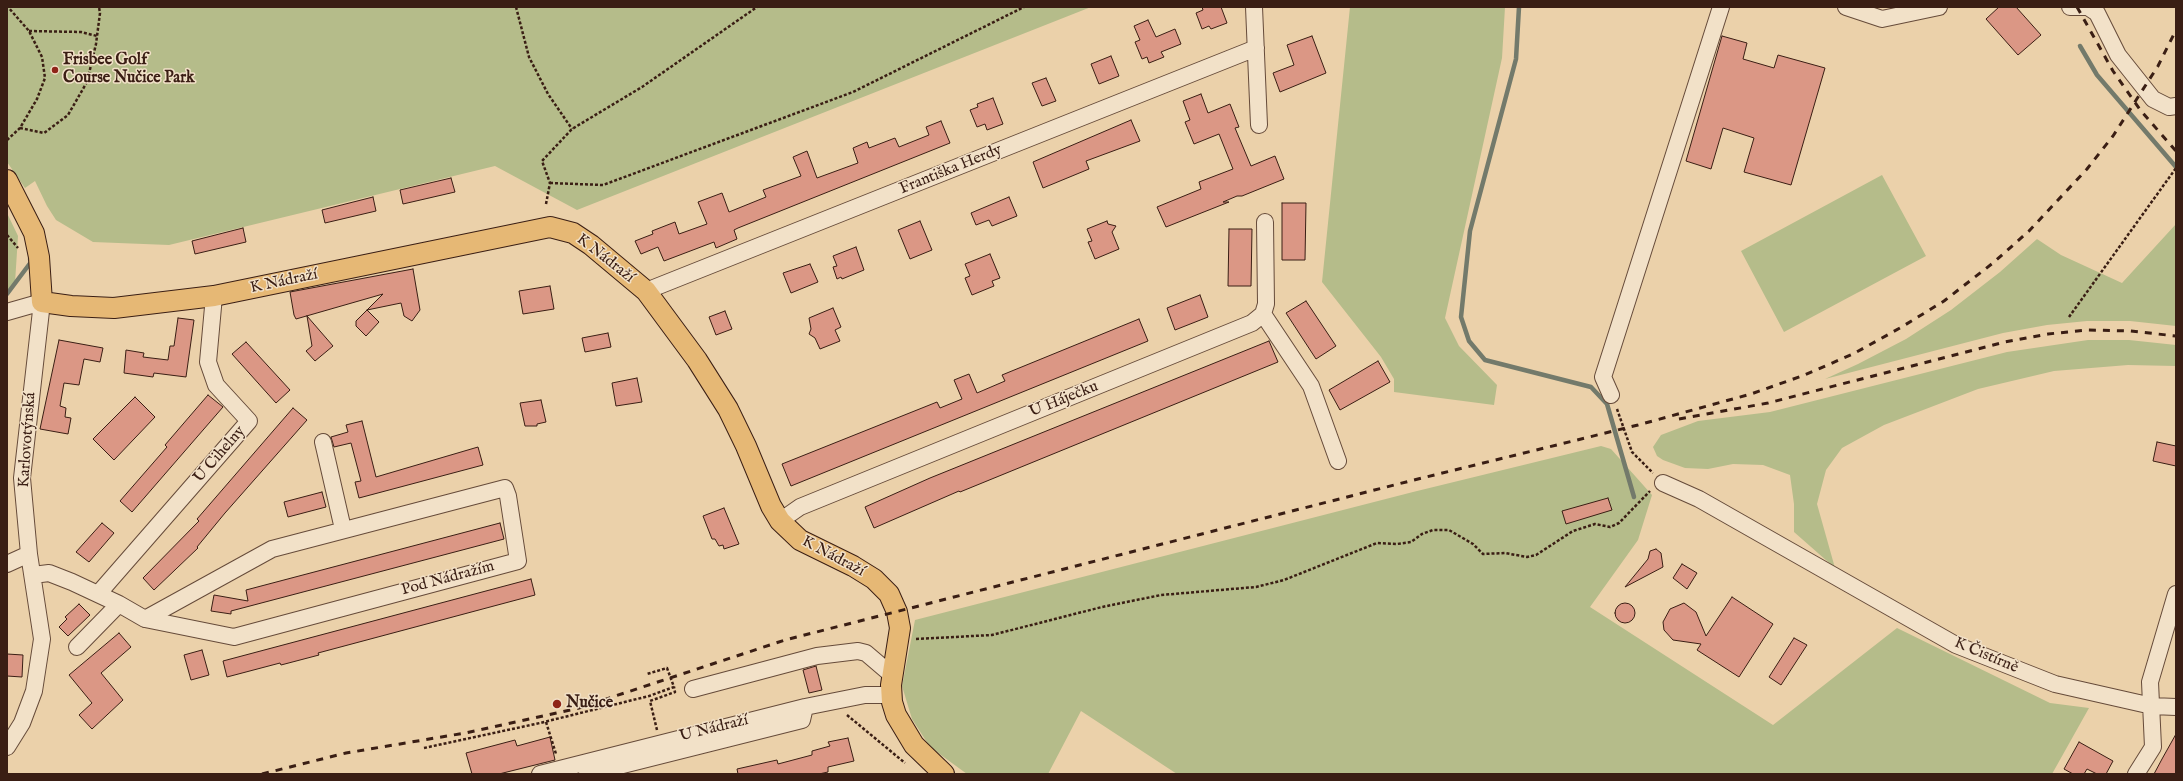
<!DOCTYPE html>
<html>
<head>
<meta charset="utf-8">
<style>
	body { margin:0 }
	#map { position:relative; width:2183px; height:781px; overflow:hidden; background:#ebd1aa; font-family:"IM FELL English",serif }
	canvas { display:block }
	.frame { position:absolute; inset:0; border:8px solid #3a1e14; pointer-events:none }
</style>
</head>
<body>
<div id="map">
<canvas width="2183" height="781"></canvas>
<div class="frame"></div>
</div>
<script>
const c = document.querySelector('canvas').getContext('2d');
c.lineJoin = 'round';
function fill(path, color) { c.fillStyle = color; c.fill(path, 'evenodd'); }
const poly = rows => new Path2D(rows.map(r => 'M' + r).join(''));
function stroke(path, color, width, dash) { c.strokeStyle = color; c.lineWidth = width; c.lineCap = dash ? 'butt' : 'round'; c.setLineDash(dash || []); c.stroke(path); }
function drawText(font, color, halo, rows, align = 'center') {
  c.font = font + ' "IM FELL English",serif'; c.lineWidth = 3; c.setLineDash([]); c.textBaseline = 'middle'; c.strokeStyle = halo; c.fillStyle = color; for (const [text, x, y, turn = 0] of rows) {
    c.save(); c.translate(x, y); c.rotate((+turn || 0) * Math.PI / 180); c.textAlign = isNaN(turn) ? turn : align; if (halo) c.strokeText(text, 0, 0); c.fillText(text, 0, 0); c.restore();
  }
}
fill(poly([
	[7,7,1091,7,577,210,495,166,169,245,93,242,56,220,47,206,35,181,25,188,7,162],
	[1350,7,1505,7,1502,58,1445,318,1459,346,1497,385,1494,405,1394,392,1394,379,1381,357,1322,282],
	[1882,175,1926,256,1784,332,1741,251],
	[7,213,18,236,15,283,7,295],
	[2176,224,2176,326,2130,321,2087,321,2047,325,2003,333,1825,379,1858,364,1906,339,1951,310,2000,272,2037,239,2061,255,2122,283],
	[2088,340,2129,340,2176,345,2176,366,2128,365,2054,371,1978,389,1884,425,1842,448,1826,470,1817,504,1835,568,1794,532,1794,504,1790,475,1763,465,1733,464,1708,469,1685,468,1663,460,1657,456,1653,447,1661,435,1698,421,1770,412,2007,352],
	[1601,446,1611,449,1652,495,1638,540,1590,607,1773,725,1897,628,2050,703,2089,708,2052,774,1177,774,1081,711,1048,774,967,774,930,747,912,719,902,686,915,620,1413,492]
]), '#b5bc8a');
stroke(poly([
	[1519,7,1516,59,1470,231,1461,317,1469,341,1485,360,1591,387,1607,404,1634,497],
	[2080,46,2097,75,2176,167],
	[7,294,31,262,30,259]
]), '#737a6b', 4.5);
const building = poly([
	[1202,7,1221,7,1227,23,1211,29,1209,26,1202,29,1196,13,1203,10,1202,7],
	[1999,7,2016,7,2041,35,2018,55,1986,19,1999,7],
	[1148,20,1156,37,1175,29,1181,44,1161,52,1164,57,1149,63,1147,57,1142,59,1135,42,1140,40,1134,26,1148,20],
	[1312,36,1326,73,1280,92,1273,73,1294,65,1287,45,1312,36],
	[1722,36,1747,43,1743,59,1774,68,1778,55,1825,68,1791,185,1744,172,1754,138,1723,128,1711,169,1686,161,1722,36],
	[1111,56,1119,76,1099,84,1091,64,1111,56],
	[1046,78,1056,101,1042,106,1032,83,1046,78],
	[1201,94,1208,113,1230,104,1239,127,1235,128,1251,166,1275,156,1284,179,1242,196,1237,196,1223,202,1229,202,1166,227,1157,207,1201,189,1199,182,1233,169,1219,134,1194,144,1185,122,1190,120,1183,101,1201,94],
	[993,98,1003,124,987,130,985,124,977,127,970,110,978,107,977,104,993,98],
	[1131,120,1140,141,1086,161,1089,169,1043,188,1033,162,1131,120],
	[941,121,950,143,738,228,734,230,737,239,716,248,714,242,664,261,658,247,641,254,635,241,653,234,652,231,675,222,679,234,707,224,698,202,722,193,729,212,766,197,763,190,801,176,793,157,807,151,817,178,858,163,853,148,867,142,869,148,895,138,899,147,929,135,926,127,941,121],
	[451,178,455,192,403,204,400,190,451,178],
	[373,197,376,211,325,223,322,210,373,197],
	[1009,197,1017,216,992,226,989,220,976,225,971,213,1009,197],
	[1282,203,1306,203,1305,260,1282,260,1282,203],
	[920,221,932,250,910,259,898,230,920,221],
	[1107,221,1108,224,1116,226,1112,232,1119,249,1095,259,1088,242,1092,241,1087,229,1107,221],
	[243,228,246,242,195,254,192,241,243,228],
	[1229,229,1252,229,1251,286,1228,286,1229,229],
	[856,247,864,270,842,279,841,277,837,279,833,267,837,266,833,256,856,247],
	[990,254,1000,278,992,281,994,286,972,295,965,278,970,276,965,264,990,254],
	[810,264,818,282,791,293,783,273,810,264],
	[413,269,420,310,412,321,404,316,401,303,367,310,383,294,296,319,294,315,290,292,413,269],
	[550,286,554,309,523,314,519,291,550,286],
	[1200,295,1208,317,1175,330,1167,308,1200,295],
	[1306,301,1336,346,1316,359,1286,313,1306,301],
	[833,308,841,327,835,330,840,341,820,349,815,338,809,334,811,329,809,318,833,308],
	[367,310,379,322,366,336,356,326,356,321,367,310],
	[725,311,732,329,716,335,709,317,725,311],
	[307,316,333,346,315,361,306,351,312,346,307,316],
	[178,318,194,320,186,377,154,373,153,377,124,373,126,350,144,353,143,357,168,360,170,346,174,346,178,318],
	[1139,319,1148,341,791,486,782,464,937,402,940,408,962,399,954,380,969,374,977,393,1005,381,1002,375,1139,319],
	[608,333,611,347,585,352,582,338,608,333],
	[59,340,103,348,100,362,84,359,79,385,64,383,60,406,66,408,65,417,71,418,68,434,40,429,59,340],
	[1269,341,1278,362,960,492,959,491,874,528,865,507,930,478,1269,341],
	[246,342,290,390,276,403,232,354,246,342],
	[1378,361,1390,382,1340,410,1329,390,1378,361],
	[637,378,642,402,616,406,612,383,637,378],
	[208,395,223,407,132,512,120,501,167,447,165,445,208,395],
	[135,397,155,417,114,460,93,439,135,397],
	[541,400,546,422,537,424,537,426,525,426,520,403,541,400],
	[293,408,307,420,225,513,197,547,198,548,154,590,143,578,199,521,197,519,293,408],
	[362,421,376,477,478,447,483,465,359,498,355,482,361,481,351,443,334,447,331,437,348,432,346,425,362,421],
	[2157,442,2176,446,2176,466,2153,461,2157,442],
	[322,492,326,507,288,517,284,502,322,492],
	[1608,498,1612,510,1566,524,1562,511,1608,498],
	[724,508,739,544,724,549,723,545,719,546,715,539,712,539,703,516,724,508],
	[102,523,114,533,89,562,76,552,102,523],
	[500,523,504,539,231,611,231,614,211,611,214,595,248,601,246,590,500,523],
	[1656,549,1661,553,1663,567,1625,587,1648,559,1650,551,1656,549],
	[1682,564,1697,573,1687,589,1673,578,1682,564],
	[531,579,535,595,318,653,319,655,281,665,280,663,227,677,223,661,531,579],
	[1732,597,1773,624,1739,677,1697,650,1701,644,1673,640,1664,630,1663,622,1670,609,1684,603,1696,612,1706,636,1732,597],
	'1615 613a10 10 0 1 1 20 0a10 10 0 1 1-20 0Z',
	[79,604,90,615,68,636,59,627,67,619,65,617,79,604],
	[119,633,131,647,101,673,123,700,92,729,79,715,92,703,69,675,119,633],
	[1794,638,1807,645,1781,685,1769,677,1794,638],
	[202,650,209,675,191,680,184,655,202,650],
	[7,654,23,655,22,677,7,676,7,654],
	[816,666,822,690,809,693,803,670,816,666],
	[2176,734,2176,774,2154,774,2162,759,2176,734],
	[550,737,555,760,499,774,472,774,466,753,515,740,517,746,550,737],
	[848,738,854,761,828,767,828,772,819,774,738,774,737,769,777,760,778,764,812,755,812,751,830,746,828,742,848,738],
	[2079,742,2113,761,2106,774,2097,774,2087,769,2084,774,2073,774,2064,769,2079,742]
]);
fill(building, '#db9785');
stroke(building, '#3a1e14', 1);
const minor = poly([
	[1254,7,1259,125],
	[1846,7,1882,19,1939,7],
	[2070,7,2088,7,2097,13,2118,55,2153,99,2169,107,2176,106],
	[646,291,1256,48],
	[7,312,42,302,22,478,29,554,42,639,34,691,22,723,7,747],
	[1263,314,1311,386,1338,461],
	[1611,395,1603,377,1721,7],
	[323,442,343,529],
	[1663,483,1699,499,1956,645,2055,684,2152,706,2176,707],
	[780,521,800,507,1252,323,1263,314,1266,304,1265,222],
	[7,564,29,554],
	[33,575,49,573,72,582,119,604,145,619,234,637,518,561,508,496,505,488,272,549,145,619],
	[98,594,249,421,216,385,208,362,214,296],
	[77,647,119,604],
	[693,689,817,656,858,651,866,653,893,676],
	[540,774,805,707,865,695,891,695],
	[587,774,802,720,805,707],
	[2136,774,2153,747,2150,682,2176,594]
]);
const major = poly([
	[7,180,34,233,39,257,42,302,71,306,114,308,214,296,550,227,573,233,591,245,646,291,697,360,728,409,746,446,771,506,780,521,800,540,853,566,874,579,889,594,897,612,900,628,891,685,892,702,896,715,914,745,944,774]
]);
stroke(minor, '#664b3a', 18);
stroke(major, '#3a1e14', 22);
stroke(poly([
	[516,7,529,57,548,94,572,129],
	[29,31,81,32,97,36],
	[20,128,44,133,68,115,87,82,96,44,100,13,99,7],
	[7,140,20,128,37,99,45,78,42,57,29,31,8,7],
	[550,183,603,185,853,92,1024,7],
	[546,204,550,183,542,161,572,129,642,87,757,7],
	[7,235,18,248],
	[2069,317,2176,168],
	[1617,409,1632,452,1653,473],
	[916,639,992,635,1102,607,1161,595,1256,587,1284,580,1377,543,1397,544,1411,542,1422,534,1433,530,1449,530,1473,544,1483,554,1505,553,1527,557,1536,555,1573,531,1595,524,1610,527,1619,523,1650,491],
	[847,715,905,763],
	[546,722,556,754],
	[657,730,650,701,675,692,674,687],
	[424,748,540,723,649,696,674,687,667,668,647,674]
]), '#3a1e14', 2.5, [3, 2]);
stroke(minor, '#f2e1c8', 16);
stroke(major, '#e6b875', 20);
stroke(poly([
	[2077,7,2113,71,2141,111,2176,151],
	[1679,419,1768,403,2005,342,2048,334,2087,330,2130,331,2176,336],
	[262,774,346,753,465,733,579,708,785,640,1410,481,1638,425,1751,394,1802,376,1853,354,1900,328,1944,301,1993,263,2029,231,2087,169,2113,136,2158,66,2176,30]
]), '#3a1e14', 3, [7, 7]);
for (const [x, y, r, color] of [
	[55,70,4,"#8f2418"],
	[557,704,5,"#8f2418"]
]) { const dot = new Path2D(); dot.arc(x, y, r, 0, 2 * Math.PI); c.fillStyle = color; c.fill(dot); stroke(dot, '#f2e1c8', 1.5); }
drawText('bold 16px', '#3a1e14', '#f2e1c8', [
	["Frisbee Golf",63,61],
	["Course Nučice Park",63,79],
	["Nučice",566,704]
], 'left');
drawText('16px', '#3a1e14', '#f2e1c8', [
	["Františka Herdy",951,170,-22],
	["K Nádraží",605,259,38],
	["K Nádraží",284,282,-12],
	["U Háječku",1064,400,-22],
	["Karlovotýnská",28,440,-86],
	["U Cihelny",220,455,-49],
	["K Nádraží",833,557,28],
	["Pod Nádražím",448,579,-15],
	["K Čistírně",1986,656,23],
	["U Nádraží",714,729,-14]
]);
</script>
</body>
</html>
